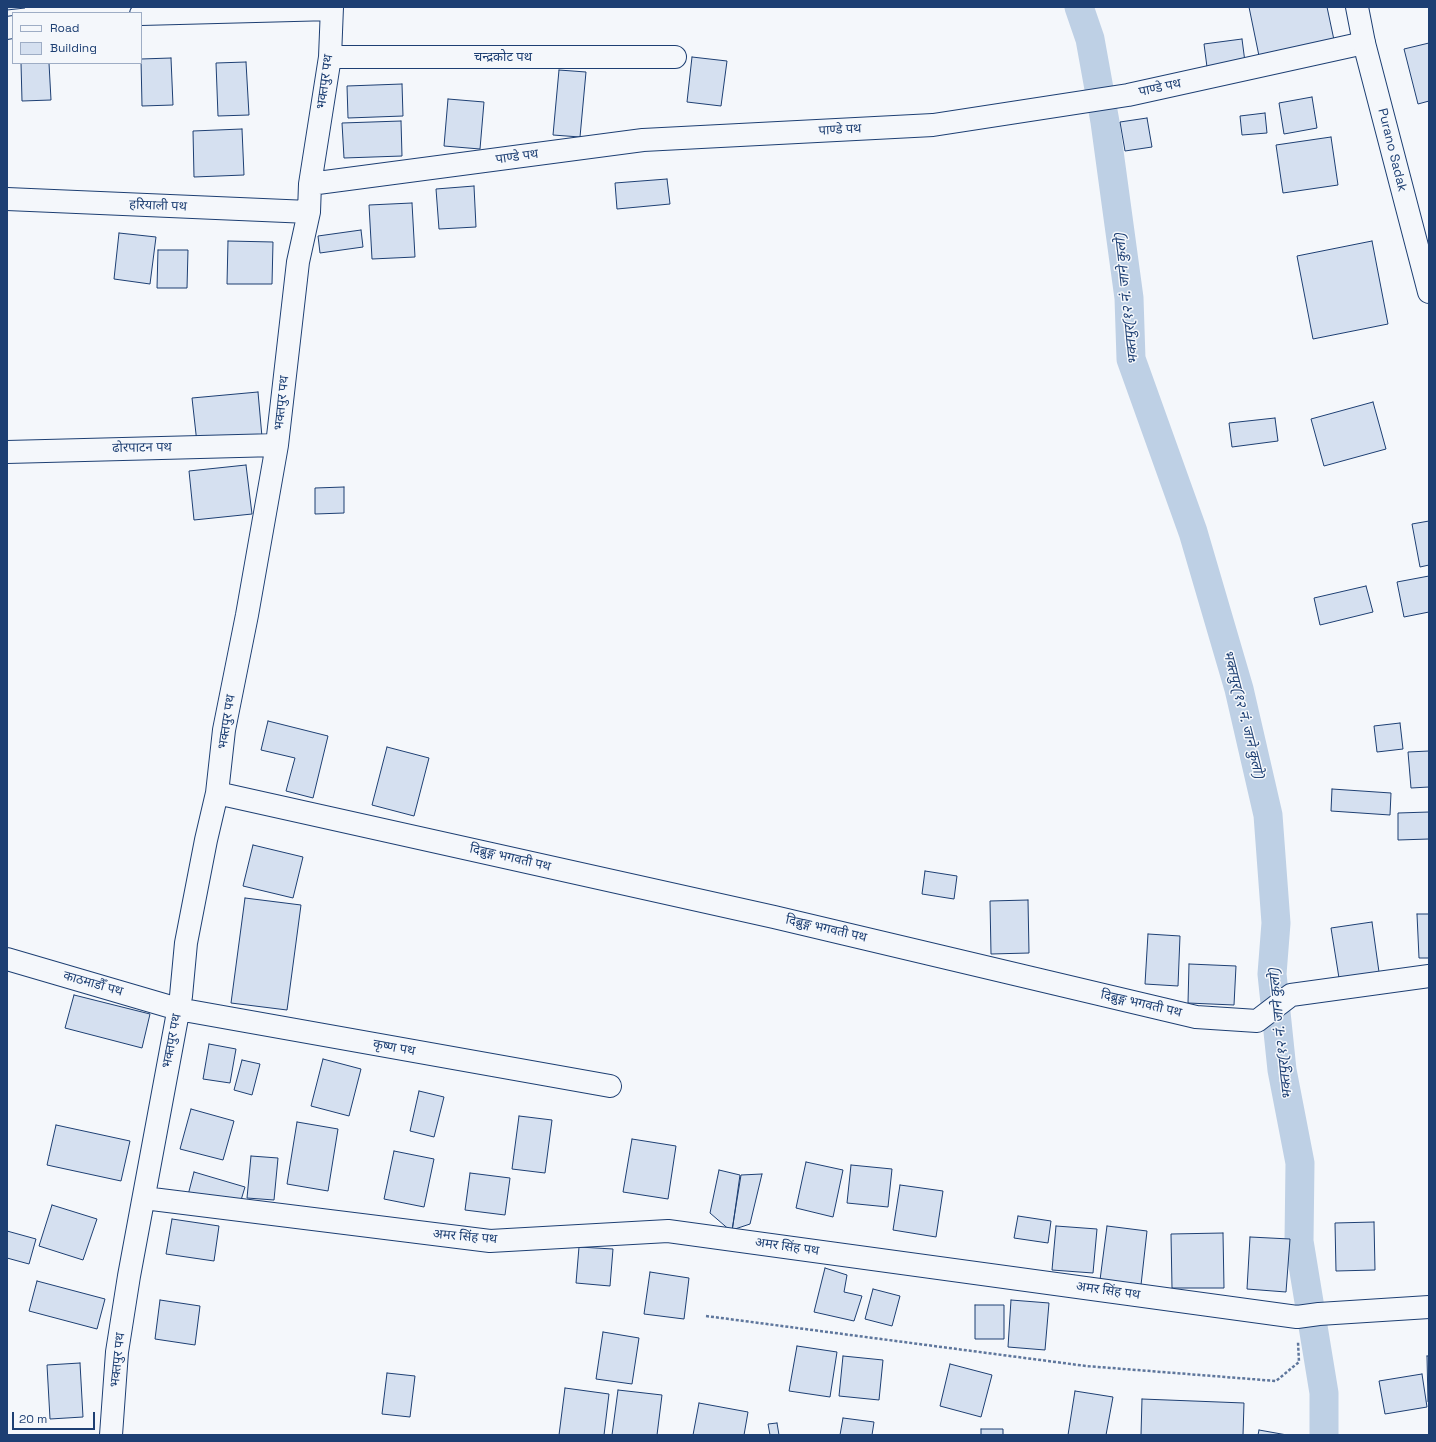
<!DOCTYPE html>
<html>
<head>
<meta charset="utf-8">
<style>
	body { margin:0 }
	#map { position:relative; width:1436px; height:1442px; overflow:hidden; background:#f4f7fb; font-family:"Space Grotesk",sans-serif }
	canvas { display:block }
	.frame { position:absolute; inset:0; border:8px solid #1d3f73; pointer-events:none }
	.legend { position:absolute; left:12px; top:12px; width:130px; height:52px; box-sizing:border-box; background:#f4f7fb; border:1px solid #9eadc5; margin:0; padding:5px 7px; list-style:none; font-size:12px; color:#1d3f73 }
	.legend li { display:flex; align-items:center; gap:8px; height:20px }
	.legend b { width:20px; border:1px solid #9eadc5 }
	.scale { position:absolute; left:12px; top:1412px; width:83px; height:18px; box-sizing:border-box; border:2px solid #1d3f73; border-top:0; padding-left:5px; font-size:12px; line-height:14px; white-space:nowrap; color:#1d3f73; -webkit-text-stroke:3px #f4f7fb; paint-order:stroke }
</style>
</head>
<body>
<div id="map">
<canvas width="1436" height="1442"></canvas>
<div class="frame"></div>
<ul class="legend">
<li><b style="height:5px;background:#f4f7fb"></b>Road</li>
<li><b style="height:11px;background:#d5e0f0"></b>Building</li>
</ul>
<div class="scale">20 m</div>
</div>
<script>
const c = document.querySelector('canvas').getContext('2d');
c.lineJoin = 'round';
const poly = rows => new Path2D(rows.map(r => 'M' + r).join(''));
function stroke(path, color, width, dash) { c.strokeStyle = color; c.lineWidth = width; c.lineCap = dash ? 'butt' : 'round'; c.setLineDash(dash || []); c.stroke(path); }
function fill(path, color) { c.fillStyle = color; c.fill(path, 'evenodd'); }
function drawText(font, color, halo, rows, align = 'center') {
  c.font = font + ' "Space Grotesk","Noto Sans Devanagari",sans-serif'; c.lineWidth = 3; c.setLineDash([]); c.textBaseline = 'middle'; c.strokeStyle = halo; c.fillStyle = color; for (const [text, x, y, turn = 0] of rows) {
    c.save(); c.translate(x, y); c.rotate((+turn || 0) * Math.PI / 180); c.textAlign = isNaN(turn) ? turn : align; if (halo) c.strokeText(text, 0, 0); c.fillText(text, 0, 0); c.restore();
  }
}
stroke(poly([
	[1079,7,1090,39,1105,122,1129,298,1131,359,1193,532,1239,689,1268,815,1276,923,1272,974,1282,1070,1300,1163,1299,1241,1324,1393,1324,1435]
]), '#bed0e5', 29);
const building = poly([
	[7,7,25,7,25,8,7,10,7,7],
	[1249,7,1327,7,1334,40,1259,56,1249,7],
	[1242,39,1245,62,1207,67,1204,44,1242,39],
	[1429,43,1429,101,1418,104,1404,49,1429,43],
	[692,57,727,61,721,106,687,102,692,57],
	[171,58,173,105,142,106,141,59,171,58],
	[246,62,249,115,218,116,216,63,246,62],
	[21,63,49,63,51,100,22,101,21,63],
	[559,70,586,72,580,137,553,135,559,70],
	[402,84,403,116,348,118,347,86,402,84],
	[1312,97,1317,128,1284,134,1279,103,1312,97],
	[448,99,484,102,480,149,444,146,448,99],
	[1265,113,1267,133,1242,135,1240,116,1265,113],
	[1147,118,1152,147,1125,151,1120,122,1147,118],
	[401,121,402,156,344,158,342,123,401,121],
	[242,129,244,175,194,177,193,131,242,129],
	[1331,137,1338,185,1283,193,1276,145,1331,137],
	[667,179,670,204,617,209,615,183,667,179],
	[474,186,476,227,439,229,436,189,474,186],
	[412,203,415,257,372,259,369,205,412,203],
	[361,230,363,247,320,253,318,236,361,230],
	[119,233,156,237,150,284,114,279,119,233],
	[228,241,273,242,272,284,227,284,228,241],
	[1372,241,1388,324,1313,339,1297,256,1372,241],
	[158,250,188,250,187,288,157,288,158,250],
	[258,392,262,437,197,443,192,398,258,392],
	[1373,402,1386,449,1324,466,1311,419,1373,402],
	[1275,418,1278,441,1232,447,1229,423,1275,418],
	[246,465,252,514,194,520,189,471,246,465],
	[344,487,344,513,315,514,315,488,344,487],
	[1429,521,1429,565,1420,567,1412,524,1429,521],
	[1429,576,1429,612,1404,617,1397,582,1429,576],
	[1366,586,1373,612,1320,625,1314,598,1366,586],
	[268,721,328,736,313,798,286,791,295,758,261,750,268,721],
	[1400,723,1403,749,1377,752,1374,726,1400,723],
	[387,747,429,758,414,816,372,805,387,747],
	[1429,751,1429,787,1411,788,1408,752,1429,751],
	[1332,789,1391,793,1390,815,1331,811,1332,789],
	[1429,812,1429,839,1398,840,1398,813,1429,812],
	[253,845,303,857,293,898,243,886,253,845],
	[925,871,957,876,954,899,922,894,925,871],
	[245,898,301,905,287,1010,231,1003,245,898],
	[1028,900,1029,953,991,954,990,901,1028,900],
	[1417,914,1429,914,1429,958,1419,958,1417,914],
	[1372,922,1379,972,1339,978,1331,928,1372,922],
	[1148,934,1180,936,1178,986,1145,984,1148,934],
	[1189,964,1236,966,1234,1005,1188,1003,1189,964],
	[74,995,150,1014,142,1048,65,1028,74,995],
	[209,1044,236,1049,230,1083,203,1079,209,1044],
	[323,1059,361,1069,349,1116,311,1106,323,1059],
	[242,1060,260,1064,252,1095,234,1090,242,1060],
	[419,1091,444,1097,434,1137,410,1131,419,1091],
	[191,1109,234,1121,223,1160,180,1149,191,1109],
	[519,1116,552,1120,545,1173,512,1169,519,1116],
	[297,1122,338,1129,328,1191,287,1184,297,1122],
	[56,1125,130,1141,121,1181,47,1165,56,1125],
	[632,1139,676,1146,668,1199,623,1192,632,1139],
	[394,1151,434,1159,424,1207,384,1199,394,1151],
	[251,1156,278,1158,274,1200,247,1198,251,1156],
	[806,1162,843,1170,833,1217,796,1208,806,1162],
	[851,1165,892,1169,888,1207,847,1203,851,1165],
	[719,1170,740,1175,732,1232,710,1213,719,1170],
	[194,1172,245,1187,238,1210,188,1195,194,1172],
	[470,1173,510,1178,505,1215,465,1210,470,1173],
	[762,1174,750,1224,732,1230,741,1175,762,1174],
	[900,1185,943,1191,936,1237,893,1230,900,1185],
	[52,1205,97,1219,83,1260,39,1246,52,1205],
	[1018,1216,1051,1221,1048,1243,1014,1238,1018,1216],
	[172,1219,219,1226,214,1261,166,1254,172,1219],
	[1374,1222,1375,1270,1336,1271,1335,1223,1374,1222],
	[1056,1226,1097,1229,1093,1273,1052,1270,1056,1226],
	[1107,1226,1147,1231,1141,1285,1100,1280,1107,1226],
	[7,1231,36,1239,29,1264,7,1258,7,1231],
	[1223,1233,1224,1288,1172,1288,1171,1234,1223,1233],
	[1250,1237,1290,1239,1286,1292,1247,1289,1250,1237],
	[579,1247,613,1249,610,1286,576,1283,579,1247],
	[825,1268,847,1275,844,1292,862,1296,854,1321,814,1312,825,1268],
	[650,1272,689,1278,684,1319,644,1314,650,1272],
	[37,1281,105,1299,97,1329,29,1311,37,1281],
	[873,1289,900,1296,892,1326,865,1319,873,1289],
	[160,1300,200,1306,195,1345,155,1339,160,1300],
	[1011,1300,1049,1303,1045,1350,1008,1347,1011,1300],
	[975,1305,1004,1305,1004,1339,975,1339,975,1305],
	[603,1332,639,1338,632,1384,596,1379,603,1332],
	[797,1346,837,1352,830,1397,789,1391,797,1346],
	[843,1356,883,1360,879,1400,839,1396,843,1356],
	[1427,1356,1429,1356,1429,1402,1428,1402,1427,1356],
	[80,1363,83,1417,50,1419,47,1365,80,1363],
	[950,1364,992,1375,981,1417,940,1406,950,1364],
	[387,1373,415,1376,410,1417,382,1414,387,1373],
	[1422,1374,1427,1407,1385,1414,1379,1381,1422,1374],
	[565,1388,609,1394,604,1435,559,1435,565,1388],
	[618,1390,662,1395,657,1435,612,1435,618,1390],
	[1075,1391,1113,1397,1106,1435,1068,1435,1075,1391],
	[1142,1399,1244,1403,1243,1435,1141,1435,1142,1399],
	[699,1403,748,1412,744,1435,693,1435,699,1403],
	[843,1418,874,1422,872,1435,840,1435,843,1418],
	[777,1423,779,1435,770,1435,768,1424,777,1423],
	[981,1429,1003,1429,1003,1435,981,1435,981,1429],
	[1259,1430,1287,1435,1258,1435,1259,1430]
]);
fill(building, '#d5e0f0');
stroke(building, '#1d3f73', 1);
const minor = poly([
	[141,14,332,9],
	[7,28,13,27],
	[330,57,675,57],
	[310,184,643,140,933,125,1128,95,1364,43],
	[7,199,309,212],
	[7,452,277,445],
	[217,793,774,917,1196,1017,1257,1021,1291,995,1429,976],
	[7,959,178,1009,610,1086],
	[144,1198,490,1241,668,1231,1297,1317,1319,1314,1429,1307],
	[111,1435,117,1352,129,1276,181,996,186,943,206,840,217,793,224,730,247,615,277,445,298,262,309,212,310,184,330,57,332,7]
]);
const major = poly([
	[1357,7,1364,43,1429,292]
]);
stroke(minor, '#1d3f73', 24);
stroke(major, '#1d3f73', 24);
stroke(poly([
	[706,1316,1086,1366,1276,1381,1299,1362,1298,1342]
]), '#5e769c', 2.5, [3, 2]);
stroke(minor, '#f4f7fb', 22);
stroke(major, '#f4f7fb', 22);
drawText('13px', '#1d3f73', '#f4f7fb', [
	["चन्द्रकोट पथ",503,57],
	["भक्तपुर पथ",325,82,-82],
	["पाण्डे पथ",1160,88,-12],
	["पाण्डे पथ",840,130,-3],
	["Purano Sadak",1392,150,76],
	["पाण्डे पथ",517,157,-8],
	["हरियाली पथ",158,206,2],
	["भक्तपुर पथ",282,403,-84],
	["ढोरपाटन पथ",142,448,-1],
	["भक्तपुर पथ",227,722,-81],
	["दिब्रुङ्ग भगवती पथ",510,858,13],
	["दिब्रुङ्ग भगवती पथ",826,929,13],
	["काठमाडौँ पथ",93,984,16],
	["दिब्रुङ्ग भगवती पथ",1141,1004,13],
	["भक्तपुर पथ",172,1041,-79],
	["कृष्ण पथ",394,1048,10],
	["अमर सिंह पथ",465,1237,5],
	["अमर सिंह पथ",787,1247,8],
	["अमर सिंह पथ",1108,1291,8],
	["भक्तपुर पथ",118,1360,-84]
]);
drawText('italic 14px', '#1d3f73', '#f4f7fb', [
	["भक्तपुर(१२ नं. जाने कुलो)",1127,299,-96],
	["भक्तपुर(१२ नं. जाने कुलो)",1243,714,76],
	["भक्तपुर(१२ नं. जाने कुलो)",1281,1034,-96]
]);
</script>
</body>
</html>
